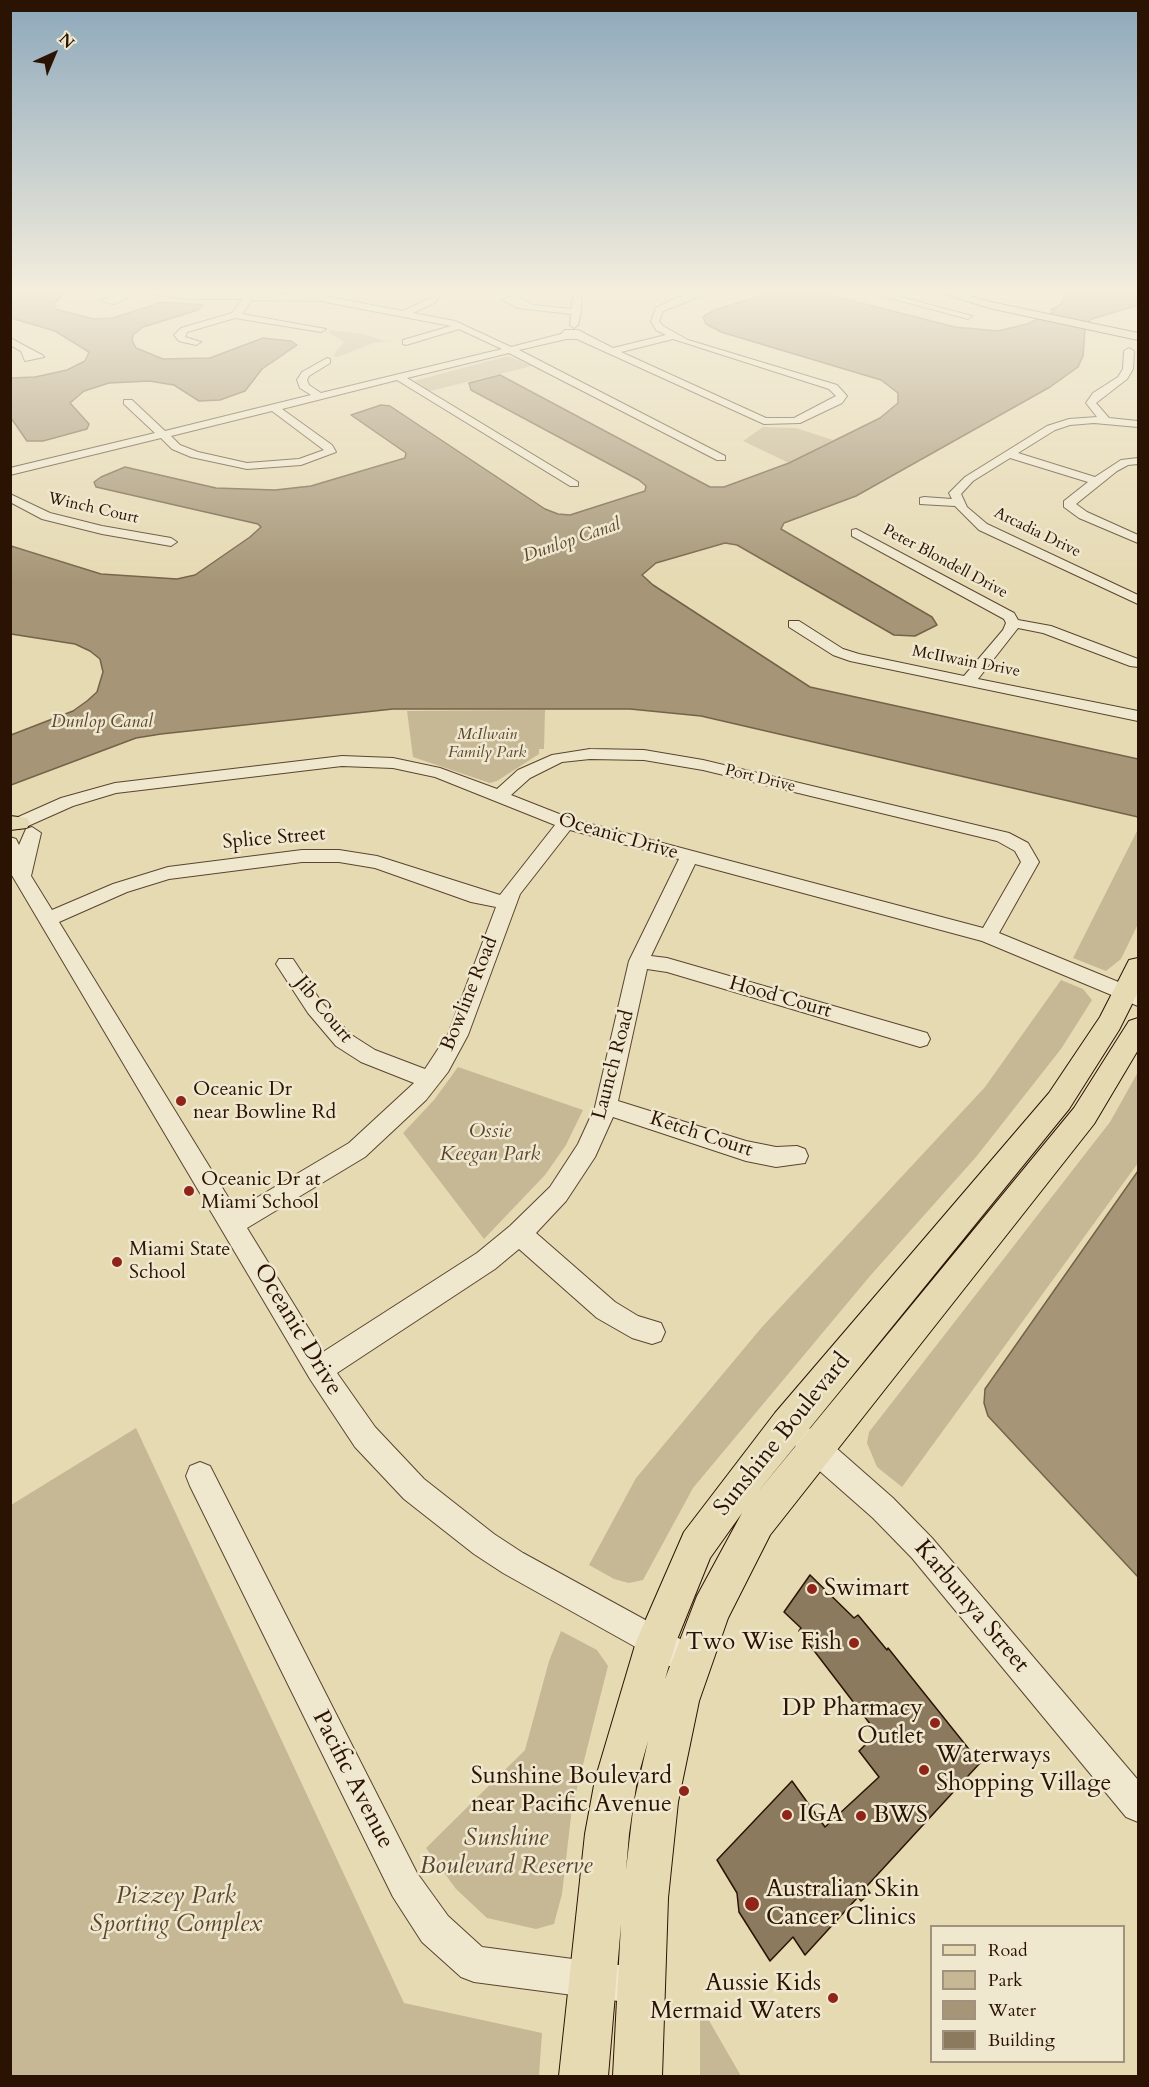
<!DOCTYPE html>
<html>
<head>
<meta charset="utf-8">
<style>
	body { margin:0 }
	#map { position:relative; width:1149px; height:2087px; overflow:hidden; background:#e6dab3; font-family:Cardo,serif }
	canvas { display:block }
	.frame { position:absolute; inset:0; border:12px solid #2b1303; pointer-events:none }
	.legend { position:absolute; left:930px; top:1925px; width:195px; height:138px; box-sizing:border-box; background:#efe7ce; border:2px solid #a1927d; margin:0; padding:8px 10px; list-style:none; font-size:18px; color:#2b1303 }
	.legend li { display:flex; align-items:center; gap:12px; height:30px }
	.legend b { width:30px; border:2px solid #a1927d }
	.north { position:absolute; left:24px; top:24px; width:60px; height:60px; -webkit-text-stroke:4px #efe7ce; paint-order:stroke; rotate:44deg; font-size:16px; font-weight:700; line-height:24px; text-align:center; color:#2b1303 }
	.north::after { content:''; display:block; margin:auto; width:21px; height:27px; background:#2b1303; clip-path:polygon(50% 0,100% 100%,50% 72%,0 100%) }
</style>
</head>
<body>
<div id="map">
<canvas width="1149" height="2087"></canvas>
<div class="frame"></div>
<ul class="legend">
<li><b style="height:8px;background:#e6dab3"></b>Road</li>
<li><b style="height:16px;background:#c6b895"></b>Park</li>
<li><b style="height:16px;background:#a69677"></b>Water</li>
<li><b style="height:16px;background:#8c7a5f"></b>Building</li>
</ul>
<div class="north">N</div>
</div>
<script>
const c = document.querySelector('canvas').getContext('2d');
c.lineJoin = 'round';
function fill(path, color) { c.fillStyle = color; c.fill(path, 'evenodd'); }
const poly = rows => new Path2D(rows.map(r => 'M' + r).join(''));
function stroke(path, color, width, dash) { c.strokeStyle = color; c.lineWidth = width; c.lineCap = dash ? 'butt' : 'round'; c.setLineDash(dash || []); c.stroke(path); }
function drawText(font, color, halo, rows, align = 'center') {
  c.font = font + ' Cardo,serif'; c.lineWidth = 5; c.setLineDash([]); c.textBaseline = 'middle'; c.strokeStyle = halo; c.fillStyle = color; for (const [text, x, y, turn = 0] of rows) {
    c.save(); c.translate(x, y); c.rotate((+turn || 0) * Math.PI / 180); c.textAlign = isNaN(turn) ? turn : align; if (halo) c.strokeText(text, 0, 0); c.fillText(text, 0, 0); c.restore();
  }
}
fill(poly([
	[332,330,363,334,385,341,394,341,373,343,338,357,333,356,344,342,328,332],
	[508,356,532,366,430,391,414,381],
	[763,427,796,428,833,440,789,463,743,441],
	[545,710,544,749,539,749,539,754,497,781,490,783,413,757,407,711],
	[1138,829,1138,924,1121,959,1106,971,1073,958],
	[1061,980,1083,989,1092,1000,1061,1049,976,1157,870,1276,693,1488,643,1580,629,1583,614,1579,589,1565,636,1478,762,1327,985,1087],
	[458,1067,583,1110,566,1145,545,1175,484,1239,403,1133,434,1100],
	[1138,1072,1138,1163,902,1487,877,1467,867,1443,869,1432,1110,1122],
	[136,1428,404,2003,542,2033,539,2076,11,2076,11,1505],
	[561,1631,597,1650,608,1666,572,1808,562,1894,554,1924,536,1929,487,1918,456,1889,426,1848,525,1750,549,1661],
	[700,2005,741,2076,700,2076]
]), '#c6b895');
const water = poly([
	[11,290,58,291,62,295,54,304,55,309,94,319,113,318,163,302,203,305,198,310,143,327,133,335,132,340,136,348,163,359,210,358,263,338,291,341,297,345,262,369,245,391,220,400,199,401,174,385,149,381,109,383,84,391,70,403,89,424,87,429,43,441,27,441,11,418,11,378,35,377,67,370,85,361,89,352,55,331,11,318,11,290],
	[779,290,810,290,955,327,998,331,1027,324,1054,312,1051,310,1061,304,1066,290,1138,290,1138,305,1092,319,1083,326,1085,330,1083,356,1078,367,1050,387,856,496,784,523,781,529,932,617,937,625,915,636,894,635,737,545,725,543,656,563,642,575,653,585,810,687,1138,759,1138,817,701,716,630,709,393,709,161,734,136,738,11,785,11,735,73,711,87,701,97,692,103,672,100,659,90,651,75,644,11,634,11,546,101,574,177,579,195,575,250,537,261,527,258,524,96,487,94,482,101,477,125,467,216,488,275,490,311,486,405,458,406,453,351,415,381,405,390,406,545,509,558,514,570,515,645,491,646,486,639,480,471,390,469,383,500,375,710,487,724,487,789,463,880,418,898,403,898,393,881,380,721,332,706,324,703,317,714,310,779,290],
	[1138,1171,1138,1577,988,1416,984,1403,985,1389,1138,1171]
]);
fill(water, '#a69677');
stroke(water, '#756249', 1.5);
const building = poly([
	[810,1575,854,1618,858,1615,887,1650,888,1648,980,1763,866,1887,870,1893,861,1901,858,1897,805,1955,793,1937,770,1961,739,1912,737,1893,717,1860,792,1781,825,1827,879,1777,859,1751,877,1733,799,1631,801,1628,784,1612,810,1575]
]);
fill(building, '#8c7a5f');
stroke(building, '#2b1303', 1.5);
const minor = poly([
	[121,290,320,295,403,311,428,299,432,296,431,290,439,290,440,296,434,303,413,313,455,321,511,347,561,334,565,330,578,330,613,348,666,335,656,330,651,321,656,308,673,299,703,290,716,290,663,311,659,321,663,326,688,340,837,385,847,396,842,403,800,423,764,424,577,339,566,339,519,350,725,456,725,460,717,460,509,353,407,378,578,482,578,486,570,486,397,380,282,409,332,445,336,452,301,465,247,469,191,457,172,449,161,438,10,475,10,468,155,433,124,404,124,400,132,400,165,431,311,395,300,388,297,380,302,372,327,358,330,359,330,363,309,376,307,380,309,385,321,393,502,349,459,329,406,345,403,344,403,340,451,326,320,301,252,300,242,314,326,329,321,332,235,318,187,332,185,337,201,342,196,345,179,341,174,335,181,328,232,313,243,299,188,299,140,293,113,304,100,301,121,290],
	[673,339,829,389,836,396,794,418,766,418,621,352,673,339],
	[272,411,324,450,299,459,247,463,198,452,180,445,171,436,272,411],
	[574,290,582,290,581,312,578,325,574,328,570,325,571,314,518,308,502,300,515,295,533,305,571,309,574,290],
	[860,290,875,290,972,316,968,319,860,290],
	[1001,290,1015,290,1016,292,1012,295,1001,290],
	[10,338,42,355,44,357,25,361,21,351,10,345,10,338],
	[1129,348,1134,351,1133,369,1127,379,1096,403,1109,418,1138,421,1138,427,1094,423,1070,425,1055,430,1018,453,1095,477,1121,460,1138,458,1138,464,1128,465,1117,471,1076,504,1087,512,1138,535,1138,543,1079,518,1064,507,1064,501,1088,482,1010,458,973,481,961,494,967,507,987,524,1138,595,1138,604,979,530,955,506,920,504,920,498,924,497,952,499,949,493,965,477,1047,426,1069,419,1097,417,1086,403,1093,393,1118,377,1123,369,1124,351,1129,348],
	[10,494,50,513,102,526,171,538,177,542,171,546,102,534,42,519,10,502,10,494],
	[856,529,1014,613,1018,620,1051,626,1138,659,1138,667,1130,666,1043,633,1018,628,978,679,1138,711,1138,721,850,661,833,655,789,627,789,621,799,621,843,649,859,654,964,676,1003,630,1006,623,1004,619,852,536,852,530,856,529],
	[590,749,644,750,703,760,1009,833,1028,843,1039,862,999,933,1138,990,1138,1006,982,941,695,864,651,956,667,958,927,1033,930,1039,927,1045,920,1047,667,972,647,969,618,1101,746,1141,776,1147,797,1146,805,1149,808,1156,805,1163,776,1167,746,1161,613,1117,595,1157,566,1201,536,1233,615,1302,638,1316,661,1323,665,1332,661,1341,652,1344,632,1338,597,1318,519,1249,495,1269,337,1373,375,1427,424,1479,494,1534,523,1553,702,1651,707,1662,702,1673,691,1678,503,1573,474,1554,404,1499,355,1447,310,1379,10,872,10,837,16,839,19,845,26,829,32,827,41,833,31,876,52,910,113,884,168,867,302,850,339,850,377,856,500,895,555,825,435,777,393,768,342,766,116,793,73,806,28,826,22,828,13,822,16,818,61,798,115,783,342,756,393,758,440,768,497,789,518,770,552,755,590,749],
	[590,759,644,760,703,770,997,841,1015,851,1021,862,983,928,572,819,511,795,530,778,562,762,590,759],
	[570,830,679,859,629,961,595,1107,578,1144,550,1187,510,1226,477,1253,323,1352,247,1228,365,1157,426,1100,448,1072,468,1035,520,894,570,830],
	[302,862,339,862,375,868,471,902,496,907,448,1034,425,1069,375,1050,350,1034,322,1003,293,959,279,959,276,964,308,1013,336,1046,361,1062,414,1083,349,1143,236,1210,59,922,127,892,169,879,302,862],
	[808,1428,818,1432,893,1498,932,1538,1138,1780,1138,1822,1126,1817,912,1558,873,1518,798,1452,794,1442,798,1432,808,1428],
	[200,1462,210,1466,417,1873,448,1916,482,1947,641,1968,654,1973,659,1986,654,1999,641,2004,474,1982,461,1977,422,1942,393,1897,190,1486,186,1476,190,1466,200,1462]
]);
const major = poly([
	[932,290,949,290,991,302,1138,333,1138,340,989,308,932,290],
	[10,816,27,818,30,823,27,828,10,830,10,816],
	[1138,958,1138,992,1119,1030,1069,1109,757,1493,1074,1108,1129,1021,1138,1018,1138,1050,1094,1124,770,1535,728,1618,699,1701,678,1802,668,1898,662,2076,613,2076,621,1924,608,2076,559,2076,585,1834,595,1780,636,1642,684,1532,775,1413,1049,1093,1100,1017,1129,960,1138,958],
	[742,1513,697,1596,665,1679,676,1642,710,1558,742,1513],
	[648,1741,634,1802,626,1870,629,1834,637,1780,648,1741]
]);
stroke(minor, '#5a452f', 2);
stroke(major, '#2b1303', 2);
fill(minor, '#efe7ce');
fill(major, '#e6dab3');
const sky = c.createLinearGradient(0, 0, 0, 582);
sky.addColorStop(0, '#8da8bb');
sky.addColorStop(0.5, '#f4eedd');
sky.addColorStop(1, '#f4eedd00');
c.fillStyle = sky;
c.fillRect(0, 0, 1149, 582);
for (const [x, y, r, color] of [
	[181,1101,6,"#8f2418"],
	[189,1191,6,"#8f2418"],
	[117,1262,6,"#8f2418"],
	[812,1589,6,"#8f2418"],
	[854,1643,6,"#8f2418"],
	[935,1723,6,"#8f2418"],
	[924,1770,6,"#8f2418"],
	[684,1791,6,"#8f2418"],
	[787,1815,6,"#8f2418"],
	[861,1816,6,"#8f2418"],
	[752,1904,8,"#8f2418"],
	[833,1998,6,"#8f2418"]
]) { const dot = new Path2D(); dot.arc(x, y, r, 0, 2 * Math.PI); c.fillStyle = color; c.fill(dot); stroke(dot, '#efe7ce', 2); }
drawText('16px', '#2b1303', '#efe7ce', [
	["Winch Court",93,509,13],
	["Arcadia Drive",1037,533,26],
	["Peter Blondell Drive",945,562,28],
	["McIIwain Drive",966,662,11],
	["Port Drive",760,779,14]
]);
drawText('italic 16px', '#5a452f', '#efe7ce', [
	["McIlwain",487,735],
	["Family Park",487,753]
]);
drawText('italic 18px', '#5c4731', '#efe7ce', [
	["Dunlop Canal",572,541,-19],
	["Dunlop Canal",102,723]
]);
drawText('20px', '#2b1303', '#efe7ce', [
	["Oceanic Drive",618,837,16],
	["Splice Street",274,839,-5],
	["Bowline Road",470,994,-68],
	["Hood Court",780,998,16],
	["Jib Court",323,1010,51],
	["Launch Road",614,1065,-75],
	["Ketch Court",701,1135,18]
]);
drawText('20px', '#2b1303', '#efe7ce', [
	["Oceanic Dr",193,1090],
	["near Bowline Rd",193,1113],
	["Oceanic Dr at",201,1180],
	["Miami School",201,1203],
	["Miami State",129,1250],
	["School",129,1273]
], 'left');
drawText('italic 20px', '#5a452f', '#efe7ce', [
	["Ossie",490,1132],
	["Keegan Park",490,1155]
]);
drawText('24px', '#2b1303', '#efe7ce', [
	["Oceanic Drive",297,1330,59],
	["Sunshine Boulevard",783,1435,-51],
	["Karbunya Street",971,1607,50],
	["Pacific Avenue",352,1780,63]
]);
drawText('24px', '#2b1303', '#efe7ce', [
	["Swimart",824,1589],
	["Two Wise Fish",842,1643,"right"],
	["DP Pharmacy",923,1709,"right"],
	["Outlet",923,1737,"right"],
	["Waterways",936,1756],
	["Shopping Village",936,1784],
	["Sunshine Boulevard",672,1777,"right"],
	["near Pacific Avenue",672,1805,"right"],
	["IGA",799,1815],
	["BWS",873,1816],
	["Australian Skin",766,1890],
	["Cancer Clinics",766,1918],
	["Aussie Kids",821,1984,"right"],
	["Mermaid Waters",821,2012,"right"]
], 'left');
drawText('italic 24px', '#5a452f', '#efe7ce', [
	["Sunshine",506,1839],
	["Boulevard Reserve",506,1867],
	["Pizzey Park",176,1897],
	["Sporting Complex",176,1925]
]);
</script>
</body>
</html>
